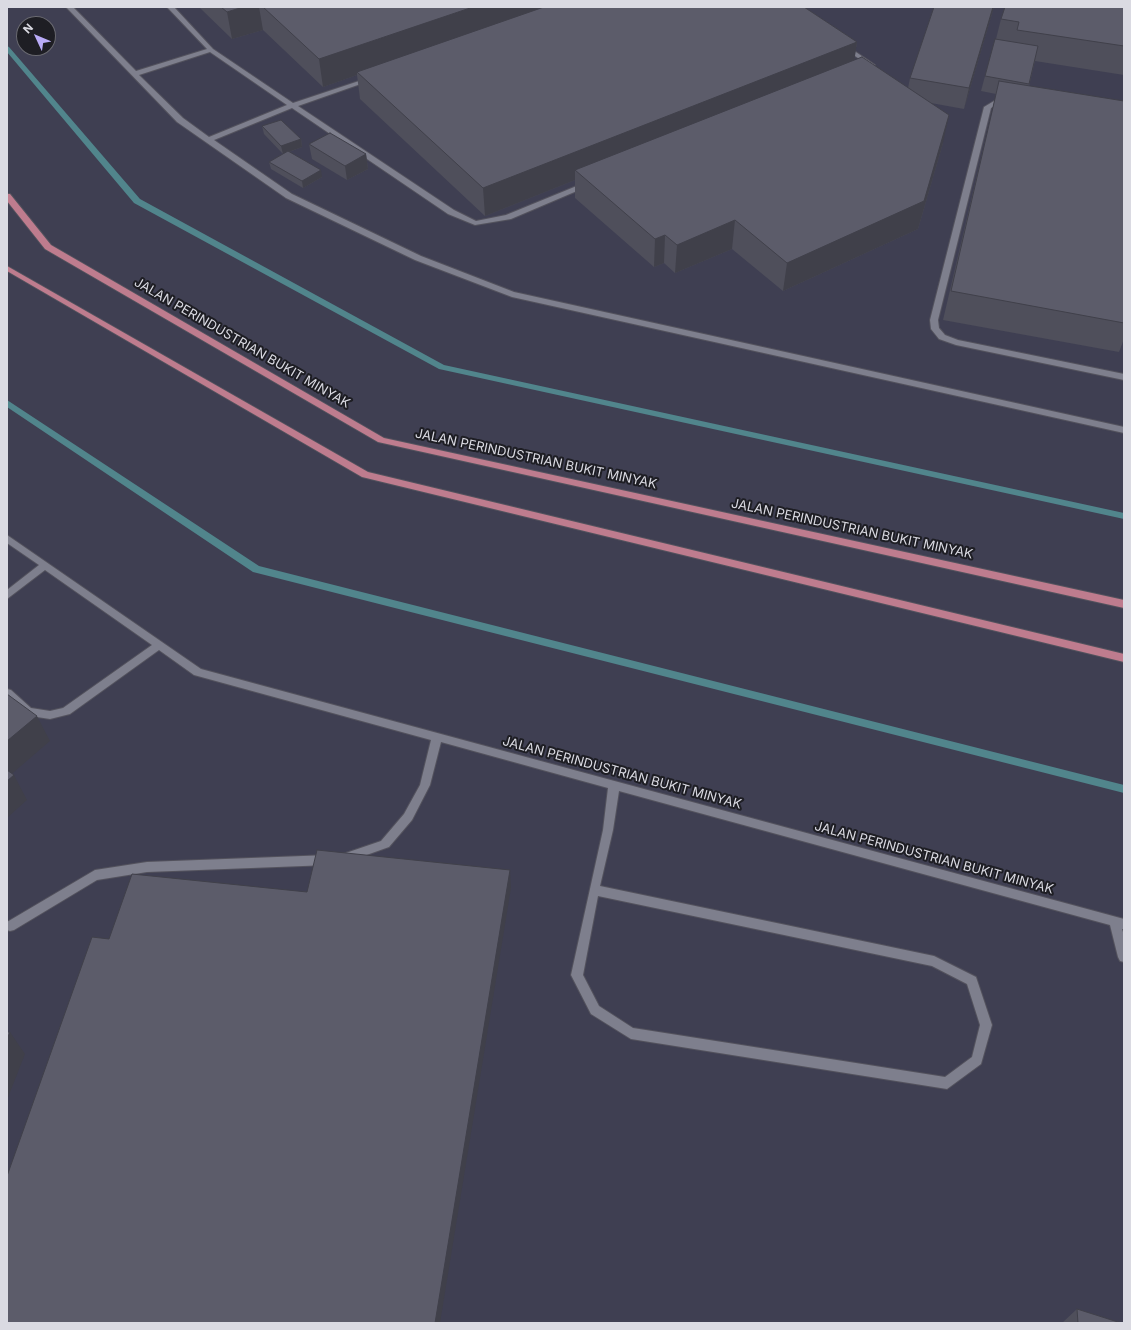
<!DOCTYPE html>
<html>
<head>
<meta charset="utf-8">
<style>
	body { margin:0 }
	#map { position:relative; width:1131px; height:1330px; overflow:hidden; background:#363643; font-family:Inter,sans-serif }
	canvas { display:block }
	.frame { position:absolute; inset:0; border:8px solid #dadae2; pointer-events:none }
	.north { position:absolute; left:16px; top:16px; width:40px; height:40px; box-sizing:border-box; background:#1e1e24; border:1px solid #696970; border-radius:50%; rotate:314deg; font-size:11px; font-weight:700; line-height:16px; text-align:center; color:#dadae2 }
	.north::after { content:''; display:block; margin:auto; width:14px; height:18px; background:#b9abf7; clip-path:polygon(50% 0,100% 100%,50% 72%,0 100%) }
</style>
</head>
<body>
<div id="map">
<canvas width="1131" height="1330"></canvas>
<div class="frame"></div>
<div class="north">N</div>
</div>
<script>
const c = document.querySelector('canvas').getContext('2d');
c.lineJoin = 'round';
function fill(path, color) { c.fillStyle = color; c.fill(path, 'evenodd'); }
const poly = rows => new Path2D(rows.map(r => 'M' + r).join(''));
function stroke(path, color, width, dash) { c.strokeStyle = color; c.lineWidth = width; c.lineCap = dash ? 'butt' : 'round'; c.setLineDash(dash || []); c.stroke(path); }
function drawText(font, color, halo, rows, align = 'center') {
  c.font = font + ' Inter,sans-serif'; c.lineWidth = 4; c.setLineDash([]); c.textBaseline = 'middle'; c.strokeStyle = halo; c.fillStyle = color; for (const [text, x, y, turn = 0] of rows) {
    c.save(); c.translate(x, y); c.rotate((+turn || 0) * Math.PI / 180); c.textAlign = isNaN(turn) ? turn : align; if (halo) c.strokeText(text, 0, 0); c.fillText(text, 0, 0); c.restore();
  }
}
fill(poly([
	[7,7,1124,7,1124,1323,7,1323],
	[24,24,48,24,48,48,24,48]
]), '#3f3f52');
fill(poly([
	[7,46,9,47,140,199,444,365,1124,513,1124,519,439,369,134,203,7,52,7,46],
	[7,400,259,566,1124,785,1124,793,253,572,7,407,7,400]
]), '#51858c');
const minor = poly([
	[66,7,73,7,136,71,207,49,167,7,174,7,213,49,293,103,368,78,372,78,372,80,298,106,454,210,476,221,506,215,584,183,590,183,591,185,511,219,475,225,448,214,292,108,214,140,292,194,421,256,514,292,1124,427,1124,433,512,297,415,260,286,198,177,122,66,7],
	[210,52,287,105,209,137,183,118,139,75,210,52],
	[843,46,847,46,875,65,870,66,843,48,843,46],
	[994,101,1006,101,1010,103,1006,105,996,105,991,108,938,320,939,328,945,335,958,340,1124,374,1124,380,956,345,939,339,931,329,930,320,984,107,994,101],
	[7,535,201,669,1124,919,1124,929,1122,929,1124,935,1124,962,1120,961,1118,957,1110,925,619,791,613,830,600,886,934,956,976,977,992,1025,981,1064,947,1089,631,1039,591,1014,571,975,603,830,608,788,441,742,430,785,412,820,389,847,344,863,340,861,338,858,340,855,381,841,404,814,420,785,431,740,194,675,159,650,70,714,50,719,24,715,7,699,7,689,11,690,31,708,50,711,63,708,152,645,45,570,7,599,7,590,39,565,7,543,7,535],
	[598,896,932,966,967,984,980,1025,972,1057,945,1077,633,1028,599,1006,583,975,598,896],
	[329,855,333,857,335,860,333,863,329,865,147,872,97,880,14,930,10,931,7,930,7,922,95,870,147,862,329,855]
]);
const major = poly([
	[7,194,10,194,51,245,384,438,1124,600,1124,608,378,442,45,249,7,201,7,194],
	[7,266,368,472,1124,654,1124,662,362,477,7,271,7,266]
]);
stroke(minor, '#53525d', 2);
stroke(major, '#53525d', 2);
fill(minor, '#7e7f8d');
fill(major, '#be7c8e');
fill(poly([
	[199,7,804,7,857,42,854,60,908,88,910,78,994,7,964,109,931,103,943,143,918,229,783,291,732,249,675,273,664,263,654,267,575,198,575,180,485,216,360,99,357,75,323,87,263,30,232,39],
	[1124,7,1124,75,1035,61,1029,86,1124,101,1124,339,1119,352,943,320,996,94,981,91,985,76,996,39,1001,19],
	[262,126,301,139,302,147,289,152,322,177,303,188,271,169,269,162,285,153,283,154,264,134],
	[309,144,366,154,368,169,347,180,312,159],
	[1077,1309,1121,1323,1062,1323]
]), '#4f4f5b');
fill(poly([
	[243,7,259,7,263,30,232,39,227,12],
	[473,7,553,7,357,72,357,75,323,87,319,59],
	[993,7,994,7,964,109,969,88],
	[857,42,853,70,575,170,575,180,485,216,483,188],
	[949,115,943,143,918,229,783,291,787,263],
	[301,139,302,147,283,154,281,146],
	[366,154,368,169,347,180,345,166],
	[321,170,322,177,303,188,302,181],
	[735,220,732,249,675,273,677,245],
	[665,235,664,263,654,267,655,239],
	[37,716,50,741,7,778,7,741],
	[14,775,27,800,7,818,7,781],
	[510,870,511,888,440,1323,435,1323],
	[10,1032,25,1054,7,1100,7,1039]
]), '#40404a');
const building = poly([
	[221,7,243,7,227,12,221,7],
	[263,7,473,7,319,59,263,7],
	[544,7,804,7,857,42,483,188,357,72,544,7],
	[934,7,993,7,969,88,910,78,934,7],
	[1005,7,1124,7,1124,46,1017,30,1019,22,1001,19,1005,7],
	[995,39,1038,46,1029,84,985,76,995,39],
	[862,57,949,115,924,201,787,263,735,220,677,245,665,235,655,239,575,170,862,57],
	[999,81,1124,101,1124,323,951,291,999,81],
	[281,120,301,139,281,146,262,126,281,120],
	[330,133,366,154,345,166,309,144,330,133],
	[288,151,321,170,302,181,269,162,288,151],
	[7,694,37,716,7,741,7,694],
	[7,770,14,775,7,781,7,770],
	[317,850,510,870,435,1323,7,1323,7,1176,92,937,109,939,132,874,307,892,317,850],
	[7,1032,10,1032,7,1039,7,1032],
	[1077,1309,1121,1323,1078,1323,1077,1309]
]);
fill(building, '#5c5c6a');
stroke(building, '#40404a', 1);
drawText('13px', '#dadae2', '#1e1e24', [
	["JALAN PERINDUSTRIAN BUKIT MINYAK",242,343,30],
	["JALAN PERINDUSTRIAN BUKIT MINYAK",536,459,12],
	["JALAN PERINDUSTRIAN BUKIT MINYAK",852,529,12],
	["JALAN PERINDUSTRIAN BUKIT MINYAK",622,773,15],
	["JALAN PERINDUSTRIAN BUKIT MINYAK",934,858,15]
]);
</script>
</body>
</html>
